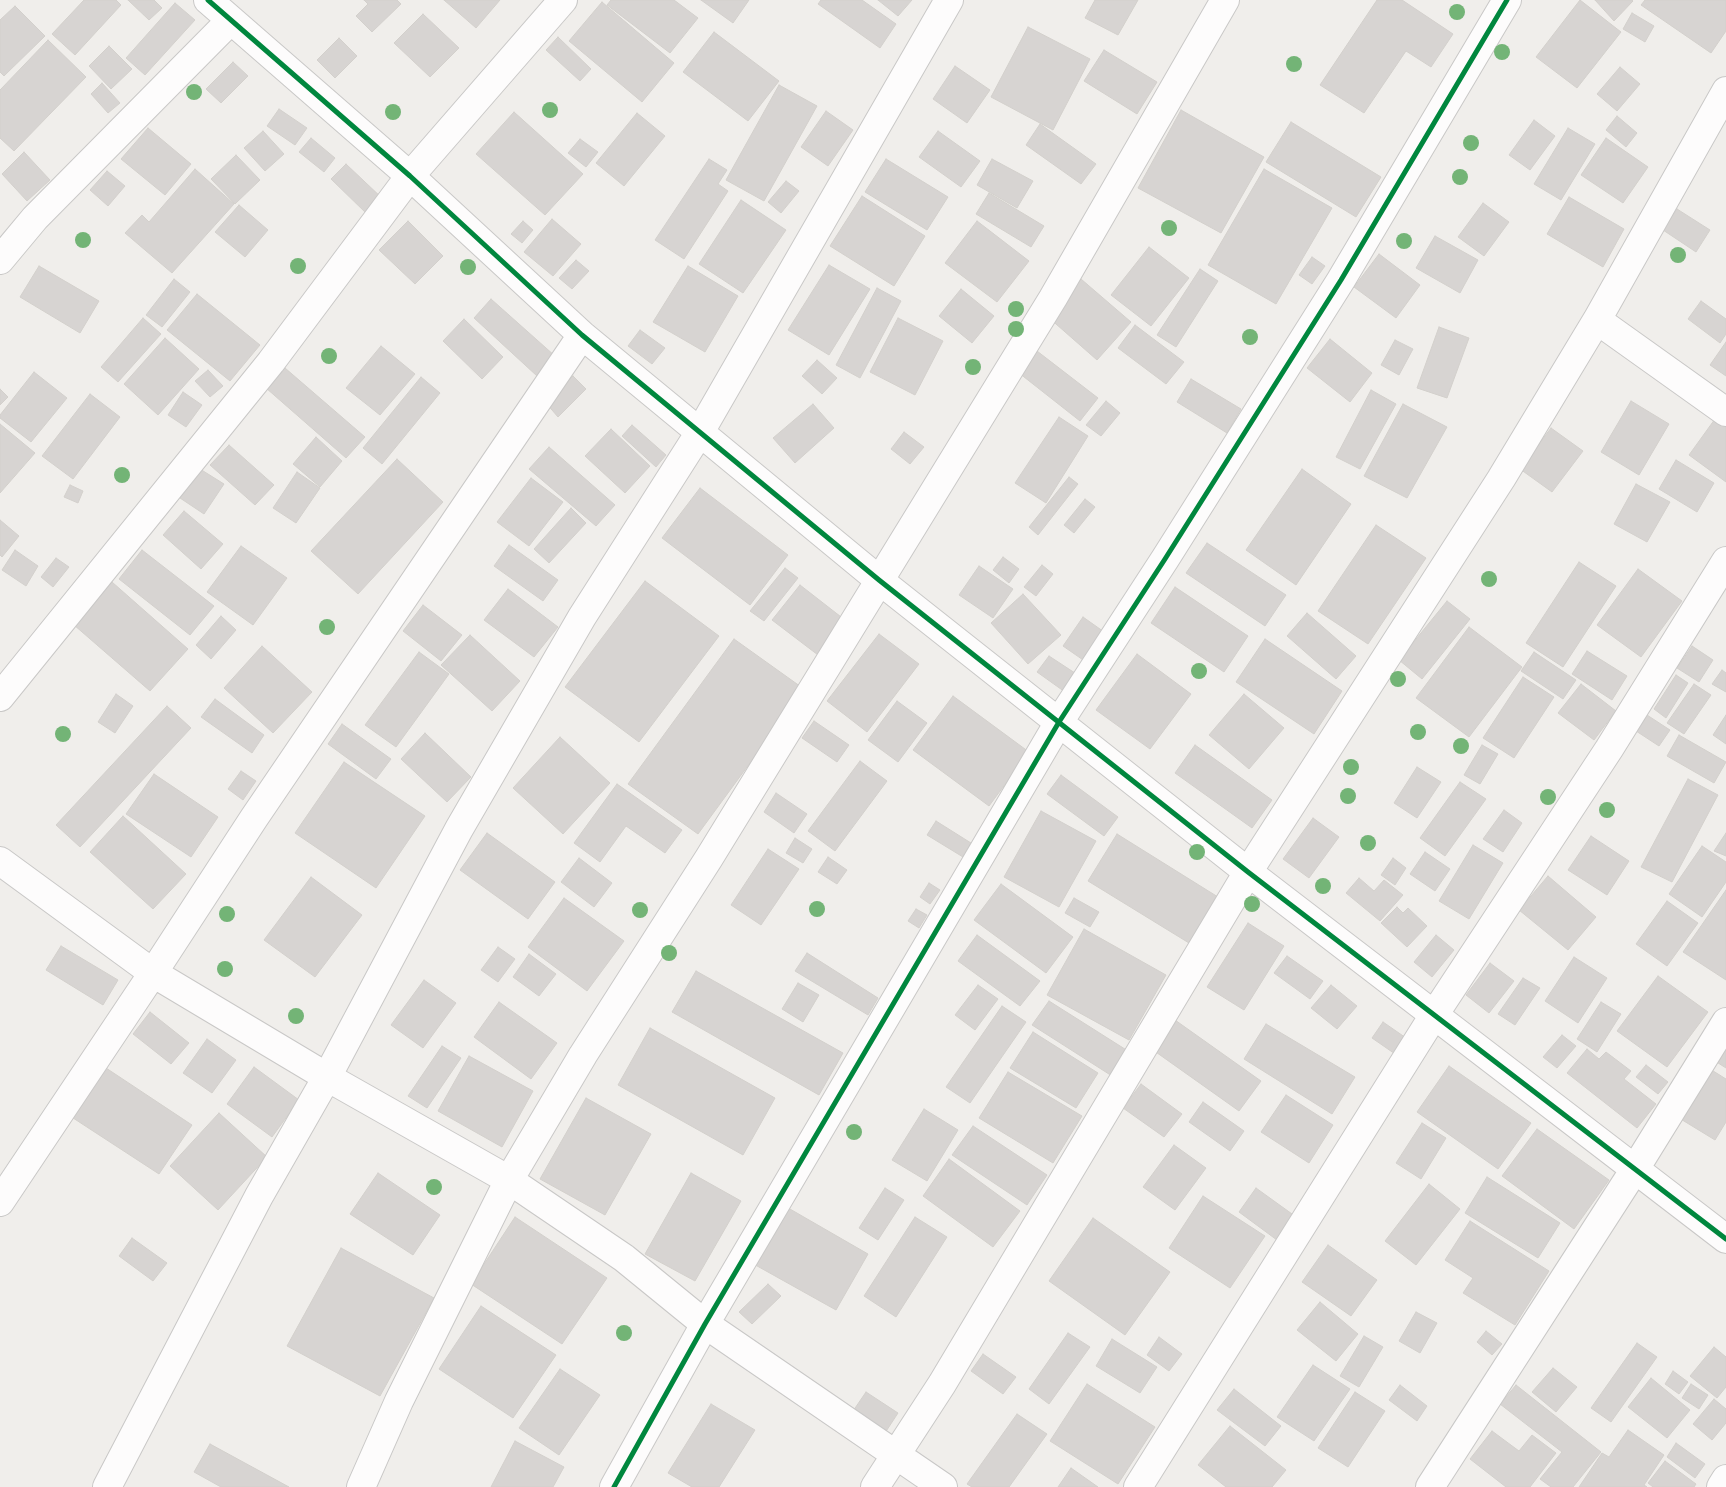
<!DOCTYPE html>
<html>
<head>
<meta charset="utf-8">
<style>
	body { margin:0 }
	canvas { display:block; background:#f0eeeb }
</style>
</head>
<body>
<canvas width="1726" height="1487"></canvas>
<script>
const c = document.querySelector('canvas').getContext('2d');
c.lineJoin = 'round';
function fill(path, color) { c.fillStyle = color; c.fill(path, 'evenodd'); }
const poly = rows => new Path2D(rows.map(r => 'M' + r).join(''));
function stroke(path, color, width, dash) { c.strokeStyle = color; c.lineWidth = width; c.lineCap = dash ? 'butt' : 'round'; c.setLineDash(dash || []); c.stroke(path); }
const building = poly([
	[84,0,116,0,121,5,75,55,52,34,84,0],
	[128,0,154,0,162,8,149,20,128,0],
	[364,0,397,0,401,4,372,32,356,16,368,4,364,0],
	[444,0,500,0,476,28,444,0],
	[611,0,674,0,698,18,670,53,607,5,611,0],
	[701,0,749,0,733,23,701,0],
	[821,0,862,0,896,24,880,48,818,4,821,0],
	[878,0,912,0,898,16,878,0],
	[1095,0,1138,0,1118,35,1085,18,1095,0],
	[1377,0,1402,0,1453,34,1431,67,1406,51,1364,113,1320,85,1377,0],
	[1580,0,1621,32,1577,88,1536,57,1580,0],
	[1595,0,1632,0,1633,1,1614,21,1595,0],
	[1645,0,1726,0,1726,31,1711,53,1641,5,1645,0],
	[602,2,674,63,642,102,569,41,602,2],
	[175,3,195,20,145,75,126,58,175,3],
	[15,6,45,36,4,76,0,72,0,20,15,6],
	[1632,13,1654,26,1645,42,1623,29,1632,13],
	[423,14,459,48,430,77,394,43,423,14],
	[1028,27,1090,59,1053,130,991,97,1028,27],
	[714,32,779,81,748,121,683,72,714,32],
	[558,37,591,69,580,81,546,50,558,37],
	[339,38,357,56,335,78,317,60,339,38],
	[48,40,86,77,14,151,0,138,0,90,48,40],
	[109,46,132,69,111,89,89,66,109,46],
	[1104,50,1157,82,1137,114,1084,81,1104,50],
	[233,62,248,76,221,103,206,89,233,62],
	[955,66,990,90,967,123,933,99,955,66],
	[1620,67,1640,84,1617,111,1597,94,1620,67],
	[102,83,120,103,108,113,91,94,102,83],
	[779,85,817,106,764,201,726,180,779,85],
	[279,109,307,128,295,145,267,126,279,109],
	[1181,110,1264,157,1221,233,1138,188,1181,110],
	[826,111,853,130,828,166,801,147,826,111],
	[514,112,583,174,545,215,476,154,514,112],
	[637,113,665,136,624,186,596,163,637,113],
	[1617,116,1637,133,1626,147,1606,130,1617,116],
	[1534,120,1555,136,1530,170,1509,155,1534,120],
	[1291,122,1381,177,1356,217,1266,162,1291,122],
	[1040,124,1096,164,1081,184,1026,145,1040,124],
	[148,128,191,164,165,195,121,159,148,128],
	[1568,128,1595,144,1561,200,1534,184,1568,128],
	[263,131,284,154,265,171,244,148,263,131],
	[938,131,980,161,961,187,919,157,938,131],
	[311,138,335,158,324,172,299,152,311,138],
	[1606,138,1648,167,1623,203,1581,175,1606,138],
	[580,139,598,152,586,167,568,153,580,139],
	[24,152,50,180,27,201,2,174,24,152],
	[236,155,260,180,235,204,211,179,236,155],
	[709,159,727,170,718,184,728,191,684,259,655,240,709,159],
	[886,159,948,197,927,230,865,192,886,159],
	[992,159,1033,181,1017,208,977,185,992,159],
	[346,164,383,199,367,214,331,179,346,164],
	[195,169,234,204,172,273,125,233,142,215,149,222,195,169],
	[1264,169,1332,208,1276,304,1208,265,1264,169],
	[107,171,125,186,108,206,90,190,107,171],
	[786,181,799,191,781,213,768,202,786,181],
	[989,193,1044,226,1031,247,976,214,989,193],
	[862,196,925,236,894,286,830,246,862,196],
	[1569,197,1624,229,1603,267,1547,234,1569,197],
	[741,200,786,230,743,293,699,264,741,200],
	[1483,203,1509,222,1484,256,1458,237,1483,203],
	[239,205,268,230,245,257,215,232,239,205],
	[1677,209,1710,230,1696,252,1663,230,1677,209],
	[552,219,581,244,553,276,524,252,552,219],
	[408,221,443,256,415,284,379,250,408,221],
	[523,221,533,230,522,243,511,234,523,221],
	[977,221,1029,261,997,302,945,263,977,221],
	[1435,236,1478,260,1460,293,1416,268,1435,236],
	[1149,247,1189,278,1151,326,1111,295,1149,247],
	[1379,254,1420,285,1396,318,1354,287,1379,254],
	[1312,257,1325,266,1312,284,1299,275,1312,257],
	[576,260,589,271,572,289,559,278,576,260],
	[829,265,870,289,829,355,788,330,829,265],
	[39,266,99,301,80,333,20,297,39,266],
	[688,266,738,296,705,352,653,322,688,266],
	[1200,269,1218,281,1176,347,1157,335,1200,269],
	[174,279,190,292,162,327,146,315,174,279],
	[1081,279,1131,322,1097,360,1048,317,1081,279],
	[877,288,901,301,860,378,836,365,877,288],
	[961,289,994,316,972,343,939,316,961,289],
	[197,294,260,345,230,381,167,330,197,294],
	[491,299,555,356,537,376,474,318,491,299],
	[1701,301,1726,319,1726,334,1720,343,1688,319,1701,301],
	[143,318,161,334,118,382,101,367,143,318],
	[898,318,943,341,915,395,870,372,898,318],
	[464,319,503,357,482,379,443,341,464,319],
	[1135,325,1184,362,1166,384,1118,348,1135,325],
	[1439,327,1469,338,1447,398,1417,388,1439,327],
	[640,330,665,348,652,364,628,346,640,330],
	[165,338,199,369,158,415,124,384,165,338],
	[1330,339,1372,373,1350,402,1307,368,1330,339],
	[1395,340,1413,349,1399,375,1381,365,1395,340],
	[1726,342,1726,376,1710,365,1726,342],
	[381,346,415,374,380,415,346,388,381,346],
	[1037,351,1098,398,1080,421,1019,373,1037,351],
	[817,360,837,378,822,394,802,376,817,360],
	[285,368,365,437,346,458,266,388,285,368],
	[208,370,223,386,210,397,195,381,208,370],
	[34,372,67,398,31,442,0,418,0,415,34,372],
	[573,376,586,389,558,417,546,403,573,376],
	[421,377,440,393,382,464,363,448,421,377],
	[1191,379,1241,409,1227,433,1177,402,1191,379],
	[0,389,8,397,0,405,0,389],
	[1371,390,1396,404,1360,469,1336,457,1371,390],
	[183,392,202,405,186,427,168,415,183,392],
	[90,394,120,417,73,479,42,456,90,394],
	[1106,401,1120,413,1101,436,1086,425,1106,401],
	[1631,401,1669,424,1639,475,1601,452,1631,401],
	[813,404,834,428,795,463,773,438,813,404],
	[1403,404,1447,427,1407,498,1364,476,1403,404],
	[1059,417,1088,436,1046,503,1015,483,1059,417],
	[1715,419,1726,427,1726,482,1689,455,1715,419],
	[0,424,35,453,0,493,0,424],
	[632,425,666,455,656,467,622,436,632,425],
	[1551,428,1583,451,1552,492,1520,469,1551,428],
	[611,429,650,466,625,493,585,456,611,429],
	[904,432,924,447,910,464,891,449,904,432],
	[316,437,342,461,320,487,293,464,316,437],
	[229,445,274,485,255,505,210,465,229,445],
	[549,447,615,505,596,526,529,469,549,447],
	[397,459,443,502,358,594,311,551,397,459],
	[1676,460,1714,483,1697,512,1659,489,1676,460],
	[200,469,224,484,204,514,180,498,200,469],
	[1302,469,1351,504,1296,585,1246,550,1302,469],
	[297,472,320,488,296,523,273,508,297,472],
	[1069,477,1078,484,1038,535,1029,527,1069,477],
	[531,478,563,502,529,546,497,522,531,478],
	[1636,484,1670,502,1647,542,1614,524,1636,484],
	[70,485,83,491,78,503,64,497,70,485],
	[700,488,788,555,750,605,662,538,700,488],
	[1085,499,1095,507,1074,533,1064,525,1085,499],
	[571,508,586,523,549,563,534,549,571,508],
	[184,511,223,544,201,569,163,535,184,511],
	[0,520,19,536,2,557,0,555,0,520],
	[1376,525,1426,558,1368,644,1318,611,1376,525],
	[1207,543,1286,595,1265,626,1186,573,1207,543],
	[509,545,558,580,543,601,494,566,509,545],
	[241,546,287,578,253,625,207,592,241,546],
	[15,550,38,566,26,586,2,570,15,550],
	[142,550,214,606,190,635,119,579,142,550],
	[1003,557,1019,569,1009,583,993,570,1003,557],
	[56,558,69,567,53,587,41,577,56,558],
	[1579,562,1616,586,1563,667,1526,643,1579,562],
	[1042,565,1053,574,1036,596,1024,587,1042,565],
	[979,566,1013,589,993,618,959,595,979,566],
	[785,568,798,578,764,621,750,611,785,568],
	[1638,569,1682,601,1641,657,1597,625,1638,569],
	[645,581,719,636,639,742,565,687,645,581],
	[112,582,188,649,150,691,74,625,112,582],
	[800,585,845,620,818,655,772,620,800,585],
	[1175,587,1248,636,1224,672,1151,623,1175,587],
	[508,589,558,627,534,657,484,620,508,589],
	[1023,594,1061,635,1028,664,991,623,1023,594],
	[1447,601,1470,619,1422,679,1399,660,1447,601],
	[423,605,462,635,441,661,403,631,423,605],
	[1307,613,1356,656,1336,679,1287,636,1307,613],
	[221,616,236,630,211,659,196,645,221,616],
	[1083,617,1107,634,1086,662,1063,646,1083,617],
	[1469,627,1522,667,1469,737,1416,698,1469,627],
	[879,634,919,664,867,732,827,701,879,634],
	[470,635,520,681,492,711,441,665,470,635],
	[734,639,804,689,698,834,628,784,734,639],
	[1265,639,1342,691,1314,734,1236,682,1265,639],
	[262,646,312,692,273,733,224,688,262,646],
	[1692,646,1713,660,1699,682,1677,668,1692,646],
	[1587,651,1627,676,1612,700,1572,674,1587,651],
	[419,652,449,674,396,747,365,725,419,652],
	[1534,652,1576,680,1563,699,1521,671,1534,652],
	[1137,654,1191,694,1150,749,1096,710,1137,654],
	[1049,656,1078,675,1065,692,1037,672,1049,656],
	[1722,670,1726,673,1726,692,1712,684,1722,670],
	[1676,675,1688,683,1666,718,1654,709,1676,675],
	[1523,677,1554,697,1514,758,1483,738,1523,677],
	[1581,684,1616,711,1594,740,1558,713,1581,684],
	[1694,684,1711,695,1684,734,1667,723,1694,684],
	[116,694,133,706,115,733,98,722,116,694],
	[1244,694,1284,728,1249,769,1209,735,1244,694],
	[953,696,1029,752,989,806,913,750,953,696],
	[215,699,264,735,252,753,201,717,215,699],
	[897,701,927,723,898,762,868,740,897,701],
	[167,706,191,728,80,847,56,825,167,706],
	[1647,715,1670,730,1659,746,1636,731,1647,715],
	[1726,715,1726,744,1713,735,1726,715],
	[814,721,849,745,837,762,802,738,814,721],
	[342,724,391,759,376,779,328,744,342,724],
	[425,733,471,777,447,802,401,759,425,733],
	[1679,735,1726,762,1714,783,1667,756,1679,735],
	[560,737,610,783,563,834,513,788,560,737],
	[1195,745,1272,800,1252,828,1175,773,1195,745],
	[1482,745,1498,754,1480,784,1464,775,1482,745],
	[860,761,887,781,835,851,808,831,860,761],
	[344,762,425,816,376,888,295,833,344,762],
	[1417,767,1441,782,1417,818,1394,803,1417,767],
	[241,771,256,781,243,800,228,789,241,771],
	[154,774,218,817,191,857,126,814,154,774],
	[1061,775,1118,817,1104,836,1047,794,1061,775],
	[1688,779,1718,795,1672,882,1641,867,1688,779],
	[1460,782,1486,799,1445,856,1420,838,1460,782],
	[617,784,682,830,665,853,626,826,600,862,574,843,617,784],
	[776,793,807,814,794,833,764,812,776,793],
	[1504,810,1522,823,1503,852,1483,839,1504,810],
	[1041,811,1096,841,1059,907,1004,877,1041,811],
	[123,816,186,874,153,909,90,852,123,816],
	[1313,818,1339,837,1309,878,1283,859,1313,818],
	[936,821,971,843,963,857,927,835,936,821],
	[487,833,555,882,528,919,460,870,487,833],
	[1726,833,1726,856,1714,851,1726,833],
	[1117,834,1218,897,1189,943,1088,881,1117,834],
	[1591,836,1629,861,1607,895,1568,870,1591,836],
	[795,838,812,849,803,863,786,853,795,838],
	[1473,845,1503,863,1469,919,1439,901,1473,845],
	[1702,846,1726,862,1726,882,1702,917,1669,894,1702,846],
	[768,849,799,869,761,925,731,905,768,849],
	[1425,852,1450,869,1435,891,1410,874,1425,852],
	[828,857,847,870,837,884,818,872,828,857],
	[579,858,612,883,594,907,561,882,579,858],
	[1393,858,1406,868,1395,885,1381,875,1393,858],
	[1548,876,1596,917,1568,950,1519,910,1548,876],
	[311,877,362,915,315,977,264,940,311,877],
	[1359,878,1374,891,1384,880,1403,895,1380,921,1346,893,1359,878],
	[929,883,940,890,930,904,920,897,929,883],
	[1001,884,1073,937,1046,973,974,920,1001,884],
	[1726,890,1726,980,1683,952,1726,890],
	[564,898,624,941,587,991,528,947,564,898],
	[1074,898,1099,912,1090,927,1065,913,1074,898],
	[1667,901,1698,923,1667,966,1636,944,1667,901],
	[1397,907,1403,913,1408,908,1427,926,1407,947,1381,923,1397,907],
	[916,909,927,915,919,928,908,921,916,909],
	[1248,923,1284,946,1244,1010,1207,987,1248,923],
	[1084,929,1166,975,1129,1040,1047,995,1084,929],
	[977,935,1040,981,1020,1006,958,961,977,935],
	[1436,935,1454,950,1432,977,1414,962,1436,935],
	[61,946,118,980,103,1005,46,970,61,946],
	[498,947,515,959,498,982,481,970,498,947],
	[807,953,878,998,868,1015,795,971,807,953],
	[529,954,556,974,539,996,513,977,529,954],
	[1287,956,1323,981,1310,999,1274,973,1287,956],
	[1574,957,1607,978,1578,1023,1545,1001,1574,957],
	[1490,963,1514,981,1489,1013,1466,995,1490,963],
	[696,971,843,1053,819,1095,672,1012,696,971],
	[1658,976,1708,1012,1667,1067,1617,1031,1658,976],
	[1523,978,1540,988,1515,1025,1498,1014,1523,978],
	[424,980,456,1003,423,1048,391,1025,424,980],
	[798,983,819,995,803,1022,782,1009,798,983],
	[978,985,998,999,975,1030,955,1015,978,985],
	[1331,985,1357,1006,1337,1029,1311,1008,1331,985],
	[1049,1001,1128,1051,1112,1076,1032,1025,1049,1001],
	[499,1002,557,1043,531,1079,474,1037,499,1002],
	[1601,1002,1621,1014,1597,1052,1577,1039,1601,1002],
	[1002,1006,1026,1022,970,1103,946,1087,1002,1006],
	[150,1012,189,1043,171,1064,133,1034,150,1012],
	[1175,1020,1261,1081,1239,1111,1153,1050,1175,1020],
	[1383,1022,1409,1040,1398,1056,1372,1038,1383,1022],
	[1266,1024,1355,1077,1332,1114,1244,1059,1266,1024],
	[650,1028,775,1098,743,1155,618,1085,650,1028],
	[1033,1032,1098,1073,1076,1108,1010,1068,1033,1032],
	[1562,1035,1576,1046,1557,1068,1543,1057,1562,1035],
	[207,1039,236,1060,212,1093,183,1073,207,1039],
	[1726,1045,1726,1068,1715,1061,1726,1045],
	[442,1046,461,1058,427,1108,408,1096,442,1046],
	[1587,1049,1599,1059,1606,1052,1631,1071,1624,1079,1656,1104,1637,1128,1567,1073,1587,1049],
	[469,1056,533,1091,502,1147,438,1111,469,1056],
	[1646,1065,1668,1082,1658,1094,1636,1077,1646,1065],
	[103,1066,192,1125,159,1174,70,1116,103,1066],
	[1449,1066,1531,1123,1498,1169,1417,1112,1449,1066],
	[254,1067,299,1100,272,1137,227,1104,254,1067],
	[1710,1069,1726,1079,1726,1122,1715,1140,1679,1118,1710,1069],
	[1008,1072,1082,1116,1053,1163,979,1118,1008,1072],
	[1141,1084,1182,1114,1164,1137,1123,1108,1141,1084],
	[1286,1095,1333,1125,1309,1163,1261,1132,1286,1095],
	[586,1098,651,1134,605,1215,540,1179,586,1098],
	[1203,1102,1244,1131,1230,1151,1189,1122,1203,1102],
	[924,1109,958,1130,927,1181,892,1160,924,1109],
	[219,1113,267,1157,218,1210,170,1166,219,1113],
	[1422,1123,1446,1138,1421,1179,1396,1163,1422,1123],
	[973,1126,1047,1175,1027,1205,952,1155,973,1126],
	[1537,1129,1609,1180,1574,1229,1502,1176,1537,1129],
	[1174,1145,1206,1168,1175,1210,1143,1187,1174,1145],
	[949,1159,1020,1211,993,1247,923,1196,949,1159],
	[378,1173,440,1215,413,1255,350,1214,378,1173],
	[691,1173,741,1201,695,1281,645,1254,691,1173],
	[1487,1177,1560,1223,1538,1258,1465,1213,1487,1177],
	[1429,1184,1460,1209,1416,1265,1385,1241,1429,1184],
	[885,1188,904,1200,878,1240,859,1228,885,1188],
	[1256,1188,1299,1219,1281,1243,1239,1212,1256,1188],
	[1203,1196,1265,1236,1230,1288,1169,1248,1203,1196],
	[783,1205,868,1254,836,1310,750,1262,783,1205],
	[515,1217,607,1278,562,1344,471,1284,515,1217],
	[915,1217,947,1237,896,1317,864,1296,915,1217],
	[1093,1218,1170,1272,1125,1335,1049,1281,1093,1218],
	[1470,1221,1549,1271,1515,1325,1463,1293,1473,1278,1445,1260,1470,1221],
	[132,1238,167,1263,153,1281,119,1256,132,1238],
	[1328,1245,1377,1280,1351,1316,1302,1282,1328,1245],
	[341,1248,434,1298,380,1396,287,1346,341,1248],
	[768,1284,781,1296,752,1324,739,1312,768,1284],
	[1320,1302,1358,1334,1336,1361,1297,1330,1320,1302],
	[481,1306,556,1355,513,1418,439,1369,481,1306],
	[1416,1312,1437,1323,1420,1353,1399,1341,1416,1312],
	[1486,1331,1502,1344,1492,1355,1477,1342,1486,1331],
	[1068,1333,1090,1347,1049,1404,1029,1389,1068,1333],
	[1364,1336,1383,1347,1359,1387,1340,1376,1364,1336],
	[1159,1337,1182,1354,1169,1371,1147,1355,1159,1337],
	[1112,1339,1157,1367,1140,1393,1096,1366,1112,1339],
	[1637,1343,1657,1357,1611,1422,1591,1408,1637,1343],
	[1714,1347,1726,1357,1726,1387,1717,1398,1690,1376,1714,1347],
	[983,1354,1016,1377,1003,1394,971,1371,983,1354],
	[1313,1365,1350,1389,1314,1441,1277,1417,1313,1365],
	[1553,1368,1577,1387,1556,1412,1532,1392,1553,1368],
	[560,1369,600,1395,559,1455,519,1428,560,1369],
	[1673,1371,1688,1382,1679,1394,1665,1384,1673,1371],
	[1651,1378,1690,1410,1667,1438,1628,1407,1651,1378],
	[1087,1384,1155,1427,1118,1484,1050,1441,1087,1384],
	[1691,1384,1708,1395,1699,1409,1682,1398,1691,1384],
	[1400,1385,1427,1406,1417,1421,1389,1400,1400,1385],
	[1516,1385,1601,1452,1573,1487,1551,1487,1540,1479,1562,1452,1500,1404,1516,1385],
	[1234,1389,1281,1426,1265,1446,1217,1410,1234,1389],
	[866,1392,898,1413,883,1436,851,1414,866,1392],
	[1355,1392,1385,1411,1348,1467,1318,1448,1355,1392],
	[1714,1399,1726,1409,1726,1423,1712,1440,1693,1424,1714,1399],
	[711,1404,755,1430,719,1487,692,1487,668,1473,711,1404],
	[1017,1414,1047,1434,1009,1487,972,1487,967,1484,1017,1414],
	[1230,1426,1286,1470,1272,1487,1226,1487,1198,1465,1230,1426],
	[1628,1430,1664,1455,1644,1485,1647,1487,1579,1487,1602,1453,1609,1457,1628,1430],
	[1492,1431,1519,1451,1532,1435,1556,1453,1530,1487,1506,1487,1470,1459,1492,1431],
	[515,1441,564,1467,553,1487,491,1487,515,1441],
	[1676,1443,1705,1464,1695,1478,1667,1457,1676,1443],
	[210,1444,289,1487,221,1487,194,1472,210,1444],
	[1665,1461,1696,1484,1694,1487,1653,1487,1648,1483,1665,1461],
	[1071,1468,1098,1487,1058,1487,1071,1468]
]);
fill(building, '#d7d4d2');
stroke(building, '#d3d0cc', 1);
const minor = poly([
	[208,0,410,176,582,335,879,580,1248,872,1726,1239],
	[0,260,35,218,231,20],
	[1597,320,1726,412],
	[0,697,271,362,410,176,563,0],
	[0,861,153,973,327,1077,509,1180,624,1258,705,1324,943,1487],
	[0,1202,153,973,254,818,582,335],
	[107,1487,259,1196,327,1077,459,829,582,617,700,432,949,0],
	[361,1487,399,1401,509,1180,583,1055,709,858,1053,298,1225,0],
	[614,1487,705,1324,1059,722,1165,559,1341,280,1507,0],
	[875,1487,942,1384,1248,872,1501,479,1597,320,1726,91],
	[1138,1487,1434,1015,1609,749,1726,561],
	[1430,1487,1635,1169,1726,1022]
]);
const tertiary = poly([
	[1721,1487,1726,1479]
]);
stroke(minor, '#c9c8c7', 30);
stroke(tertiary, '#c9c8c7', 30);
stroke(minor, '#fdfcfc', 28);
stroke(tertiary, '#fdfcfc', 28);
stroke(poly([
	[208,0,410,176,582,335,879,580,1248,872,1726,1239],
	[614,1487,705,1324,1059,722,1165,559,1341,280,1507,0]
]), '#00873e', 5);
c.fillStyle = '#73b476';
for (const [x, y] of [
	[1457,12],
	[1502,52],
	[1294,64],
	[194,92],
	[550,110],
	[393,112],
	[1471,143],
	[1460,177],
	[1169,228],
	[83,240],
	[1404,241],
	[1678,255],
	[298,266],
	[468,267],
	[1016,309],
	[1016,329],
	[1250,337],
	[329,356],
	[973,367],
	[122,475],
	[1489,579],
	[327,627],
	[1199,671],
	[1398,679],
	[1418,732],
	[63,734],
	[1461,746],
	[1351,767],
	[1348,796],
	[1548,797],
	[1607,810],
	[1368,843],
	[1197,852],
	[1323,886],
	[1252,904],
	[817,909],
	[640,910],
	[227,914],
	[669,953],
	[225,969],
	[296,1016],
	[854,1132],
	[434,1187],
	[624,1333]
]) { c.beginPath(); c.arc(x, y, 8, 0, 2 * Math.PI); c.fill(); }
</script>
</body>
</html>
